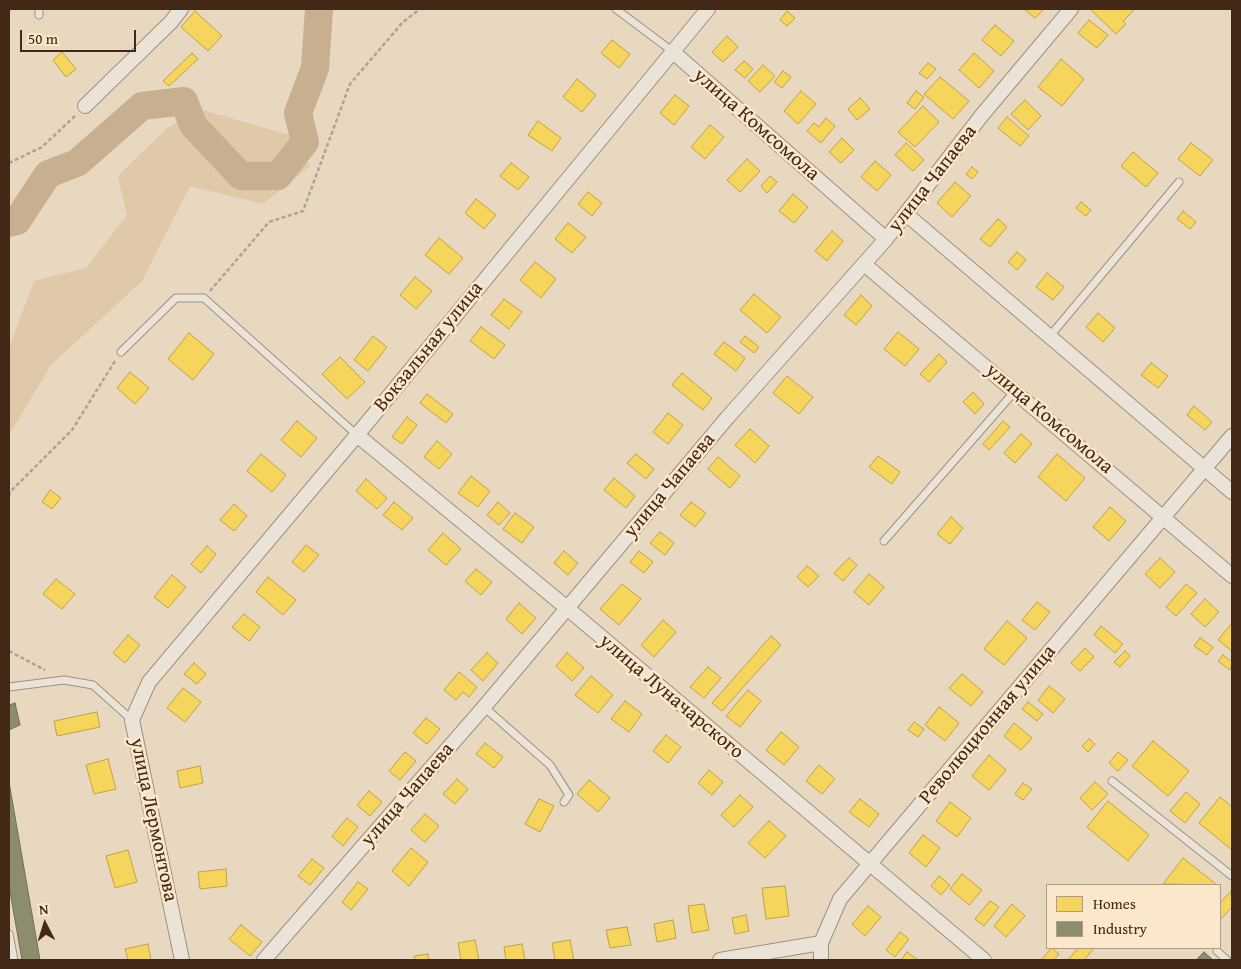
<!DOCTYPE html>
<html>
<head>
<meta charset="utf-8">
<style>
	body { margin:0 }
	#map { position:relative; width:1241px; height:969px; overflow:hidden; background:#e8d8c0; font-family:"Gentium Book Plus",serif }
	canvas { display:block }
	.frame { position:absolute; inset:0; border:10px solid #432717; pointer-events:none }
	.legend { position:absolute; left:1046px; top:884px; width:175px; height:65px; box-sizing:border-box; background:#fbe8cb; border:1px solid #b19b83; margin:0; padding:6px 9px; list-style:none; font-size:15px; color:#432717 }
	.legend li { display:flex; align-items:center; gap:10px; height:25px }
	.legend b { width:25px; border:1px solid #b19b83 }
	.north { position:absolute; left:20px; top:899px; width:50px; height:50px; -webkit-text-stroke:4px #fbe8cb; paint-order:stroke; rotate:355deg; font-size:14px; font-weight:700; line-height:20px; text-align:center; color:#432717 }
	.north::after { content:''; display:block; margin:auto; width:18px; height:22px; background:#432717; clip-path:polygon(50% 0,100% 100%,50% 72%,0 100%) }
	.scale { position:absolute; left:20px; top:30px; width:116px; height:22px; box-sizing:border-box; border:2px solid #432717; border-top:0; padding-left:6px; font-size:15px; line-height:18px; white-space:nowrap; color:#432717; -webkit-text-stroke:4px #fbe8cb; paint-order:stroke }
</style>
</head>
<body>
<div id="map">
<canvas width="1241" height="969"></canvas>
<div class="frame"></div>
<ul class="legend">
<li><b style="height:14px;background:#f6d55c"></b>Homes</li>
<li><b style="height:14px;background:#8c8c6e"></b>Industry</li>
</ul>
<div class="north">N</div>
<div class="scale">50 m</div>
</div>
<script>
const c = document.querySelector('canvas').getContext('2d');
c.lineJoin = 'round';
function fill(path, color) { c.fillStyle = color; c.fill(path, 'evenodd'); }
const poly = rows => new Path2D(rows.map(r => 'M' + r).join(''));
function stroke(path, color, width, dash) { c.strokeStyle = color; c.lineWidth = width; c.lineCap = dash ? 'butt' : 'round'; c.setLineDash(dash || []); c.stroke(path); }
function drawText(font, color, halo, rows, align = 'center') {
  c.font = font + ' "Gentium Book Plus",serif'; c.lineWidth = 5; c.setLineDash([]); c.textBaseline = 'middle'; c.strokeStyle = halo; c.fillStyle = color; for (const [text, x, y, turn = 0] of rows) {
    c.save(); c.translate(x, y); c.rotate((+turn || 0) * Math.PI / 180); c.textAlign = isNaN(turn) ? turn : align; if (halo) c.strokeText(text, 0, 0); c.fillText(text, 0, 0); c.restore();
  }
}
fill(poly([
	[199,109,293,136,310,166,263,204,190,186,142,281,51,365,9,435,9,348,34,281,86,268,127,215,118,176,166,129]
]), '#e0c9a8');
const homes = poly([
	[1024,9,1044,9,1035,18,1024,9],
	[1093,9,1135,9,1123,21,1126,24,1116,34,1091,10,1093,9],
	[195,11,222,36,208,51,181,27,195,11],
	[787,11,795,18,787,26,780,20,787,11],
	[1089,20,1108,35,1097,48,1078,33,1089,20],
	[995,25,1014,41,1001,56,982,40,995,25],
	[727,36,738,47,723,62,712,52,727,36],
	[612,40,630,54,619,68,601,53,612,40],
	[62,52,76,69,66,77,53,60,62,52],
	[192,53,198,59,169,86,163,81,192,53],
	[974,53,994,71,979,88,959,70,974,53],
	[1061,59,1084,79,1062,106,1038,87,1061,59],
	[744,61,753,69,745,78,735,70,744,61],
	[928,63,936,69,927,79,919,73,928,63],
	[763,65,775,76,760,92,748,81,763,65],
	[783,71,791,77,782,88,774,82,783,71],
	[940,77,969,101,953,119,924,94,940,77],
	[577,79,596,95,582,112,563,97,577,79],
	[801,91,816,104,798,124,784,111,801,91],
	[916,91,924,97,915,109,907,103,916,91],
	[675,95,689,106,674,125,660,113,675,95],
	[860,98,870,109,857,120,848,109,860,98],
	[1025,100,1041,116,1028,130,1011,114,1025,100],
	[923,106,939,122,915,147,898,132,923,106],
	[1007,117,1029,136,1020,146,998,128,1007,117],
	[826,118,835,126,821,143,807,131,814,123,819,127,826,118],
	[538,121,561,138,552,151,528,135,538,121],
	[710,125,724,137,705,159,691,147,710,125],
	[842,138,854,150,841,163,829,152,842,138],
	[906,143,924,160,913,171,895,155,906,143],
	[1191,143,1213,160,1200,176,1178,159,1191,143],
	[1133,152,1158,173,1146,187,1121,166,1133,152],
	[747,159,760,171,740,192,727,180,747,159],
	[875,161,891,175,877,191,861,177,875,161],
	[511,163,529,177,518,190,500,176,511,163],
	[972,167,978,172,972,179,966,174,972,167],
	[770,176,777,182,767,193,761,186,770,176],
	[955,182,971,196,952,217,937,203,955,182],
	[588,192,602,203,592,216,578,204,588,192],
	[793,194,808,207,794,223,779,211,793,194],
	[476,199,496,215,484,229,465,213,476,199],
	[1081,202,1091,210,1086,216,1076,208,1081,202],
	[1183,211,1196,222,1190,229,1177,219,1183,211],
	[998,219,1007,227,990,247,980,239,998,219],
	[568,223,586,237,572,253,555,239,568,223],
	[832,231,843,241,827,261,815,251,832,231],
	[439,238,463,258,449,274,425,255,439,238],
	[1017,252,1026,260,1017,270,1008,262,1017,252],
	[535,262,556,279,541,298,520,280,535,262],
	[1047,273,1064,287,1053,300,1036,287,1047,273],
	[415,277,432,291,416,309,400,295,415,277],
	[754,294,781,317,767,333,740,310,754,294],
	[861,295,872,306,856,325,844,315,861,295],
	[504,299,522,312,509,329,491,315,504,299],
	[1098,313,1115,328,1103,342,1086,327,1098,313],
	[481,327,505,345,494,359,470,341,481,327],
	[898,332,919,349,905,366,884,349,898,332],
	[189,333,214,354,193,380,168,359,189,333],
	[373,336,387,347,368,371,354,360,373,336],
	[745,336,759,347,754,353,740,342,745,336],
	[724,342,745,358,736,371,714,354,724,342],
	[939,354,947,362,929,382,920,374,939,354],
	[340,357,365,382,347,399,322,374,340,357],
	[1151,363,1168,376,1158,388,1141,375,1151,363],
	[130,372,149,388,135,404,117,388,130,372],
	[682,373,712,398,703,410,672,385,682,373],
	[787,376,813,397,799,414,773,393,787,376],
	[973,392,984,404,975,414,963,402,973,392],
	[427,394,453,414,446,423,420,403,427,394],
	[1194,406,1212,422,1205,430,1187,415,1194,406],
	[668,413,683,425,668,444,653,432,668,413],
	[407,417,417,425,402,444,392,437,407,417],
	[297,421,317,438,301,457,281,440,297,421],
	[1003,421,1010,427,989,450,983,444,1003,421],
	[750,429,769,446,755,463,735,445,750,429],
	[1021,434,1032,444,1015,463,1004,453,1021,434],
	[437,441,452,454,439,469,424,457,437,441],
	[261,454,286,475,272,492,247,471,261,454],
	[636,454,654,469,646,479,627,463,636,454],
	[1057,454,1085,478,1066,501,1038,477,1057,454],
	[878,456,900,472,892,484,869,467,878,456],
	[718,457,740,476,730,488,708,469,718,457],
	[471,476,490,491,478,507,458,493,471,476],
	[614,478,635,496,626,508,604,490,614,478],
	[366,479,387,498,377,509,356,491,366,479],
	[50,490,61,498,52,509,42,502,50,490],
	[394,502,413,518,402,530,383,515,394,502],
	[498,502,510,513,499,525,487,515,498,502],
	[691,502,706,513,695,527,680,515,691,502],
	[234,504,247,516,234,531,220,520,234,504],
	[1110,507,1126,521,1109,541,1093,527,1110,507],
	[515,513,534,527,522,543,503,529,515,513],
	[951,517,963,528,950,544,937,534,951,517],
	[660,532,674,543,665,555,650,543,660,532],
	[443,533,461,549,446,565,428,550,443,533],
	[306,545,319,555,304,572,292,562,306,545],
	[207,546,216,554,201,573,191,564,207,546],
	[564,551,578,563,568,575,554,563,564,551],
	[639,551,653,562,644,573,630,562,639,551],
	[849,558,857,565,843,581,834,573,849,558],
	[1160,558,1175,572,1160,588,1145,574,1160,558],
	[807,566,819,576,808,587,797,577,807,566],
	[476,569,492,582,481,595,465,581,476,569],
	[869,574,884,587,869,605,854,592,869,574],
	[172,575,186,587,168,608,154,597,172,575],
	[268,577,296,600,283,615,256,592,268,577],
	[56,579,75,594,62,609,43,594,56,579],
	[622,584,641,599,619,625,600,609,622,584],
	[1186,584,1197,593,1176,616,1166,607,1186,584],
	[1205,599,1219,612,1205,627,1191,614,1205,599],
	[1037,602,1050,612,1035,630,1022,620,1037,602],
	[519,603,536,618,522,634,506,619,519,603],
	[244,614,260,627,249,641,232,627,244,614],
	[663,620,676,632,654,657,641,645,663,620],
	[1007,621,1027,638,1004,665,984,649,1007,621],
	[1232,623,1232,651,1218,640,1232,623],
	[1101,626,1123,644,1115,653,1094,635,1101,626],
	[128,635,140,645,125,663,113,653,128,635],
	[771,636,781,645,722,711,712,703,771,636],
	[1200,638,1213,647,1207,655,1194,646,1200,638],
	[1085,648,1094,657,1080,671,1071,663,1085,648],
	[1125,651,1130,656,1120,667,1114,662,1125,651],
	[487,653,498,663,483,681,471,670,487,653],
	[567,653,584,668,572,681,556,666,567,653],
	[1223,655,1232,662,1230,670,1218,661,1223,655],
	[194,663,206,674,197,684,184,674,194,663],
	[708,667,721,678,704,698,690,687,708,667],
	[459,672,477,687,469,697,463,692,456,700,444,690,459,672],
	[962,674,983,692,971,706,949,688,962,674],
	[591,676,613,695,598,713,575,695,591,676],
	[1049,686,1065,699,1053,713,1038,700,1049,686],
	[183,688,201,702,185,722,167,708,183,688],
	[748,690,761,701,740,727,726,716,748,690],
	[625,701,642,714,629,732,611,719,625,701],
	[1028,702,1043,714,1037,721,1022,709,1028,702],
	[939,707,959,723,945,741,925,725,939,707],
	[97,712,100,727,57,736,54,721,97,712],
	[426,718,440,729,427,744,413,733,426,718],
	[914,722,924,729,918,737,908,730,914,722],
	[1014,723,1032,738,1021,750,1004,736,1014,723],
	[781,732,799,747,784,765,766,750,781,732],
	[666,735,681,747,668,763,653,751,666,735],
	[1089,739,1095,744,1088,752,1082,746,1089,739],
	[1153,741,1189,771,1168,796,1132,766,1153,741],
	[485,743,503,757,494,768,476,754,485,743],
	[405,752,416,761,400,780,389,771,405,752],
	[1118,752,1128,760,1118,771,1109,763,1118,752],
	[989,755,1006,770,989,790,972,776,989,755],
	[108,759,116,789,94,794,86,765,108,759],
	[819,765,835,779,822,794,806,781,819,765],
	[200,766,203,783,180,788,177,771,200,766],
	[709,770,723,782,712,795,698,783,709,770],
	[457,779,468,789,455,804,443,794,457,779],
	[589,780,610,798,598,812,577,794,589,780],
	[1095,782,1108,794,1092,810,1080,798,1095,782],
	[1023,783,1032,789,1023,800,1015,794,1023,783],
	[369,791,382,802,370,816,357,805,369,791],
	[1186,792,1200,804,1185,823,1170,811,1186,792],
	[740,795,753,807,734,827,721,815,740,795],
	[1220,797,1232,807,1232,850,1199,823,1220,797],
	[539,799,554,806,540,832,525,824,539,799],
	[860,799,879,814,869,827,849,812,860,799],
	[1108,801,1149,835,1128,861,1087,827,1108,801],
	[950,802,971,818,957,837,936,821,950,802],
	[425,814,439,826,425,842,411,830,425,814],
	[347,818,358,827,343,846,332,836,347,818],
	[769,821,786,836,765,858,748,843,769,821],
	[923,835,940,848,926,867,909,853,923,835],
	[411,848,428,862,409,886,392,871,411,848],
	[128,850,137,882,115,888,106,856,128,850],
	[1183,858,1217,885,1163,884,1183,858],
	[312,859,324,868,310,885,298,876,312,859],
	[226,869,227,886,200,889,198,872,226,869],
	[962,874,982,890,969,905,950,889,962,874],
	[939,876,950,885,941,895,931,886,939,876],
	[358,882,368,889,351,910,342,902,358,882],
	[785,886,789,916,766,919,762,888,785,886],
	[1231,891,1232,907,1220,920,1220,903,1231,891],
	[990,901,999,907,984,926,975,919,990,901],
	[704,904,709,930,692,933,688,906,704,904],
	[1012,904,1025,916,1006,937,994,926,1012,904],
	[868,906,881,917,865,936,852,924,868,906],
	[746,915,749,931,735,934,732,918,746,915],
	[673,920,676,938,657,942,654,924,673,920],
	[241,925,262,942,250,956,229,939,241,925],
	[627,927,631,945,610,948,606,930,627,927],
	[900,932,909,939,895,957,886,950,900,932],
	[475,940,479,960,461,960,458,943,475,940],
	[570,940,574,960,555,960,552,943,570,940],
	[148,944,151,960,128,960,125,949,148,944],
	[522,944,525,960,506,960,504,947,522,944],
	[1052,948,1059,954,1054,960,1041,960,1052,948],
	[1078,948,1094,948,1084,960,1068,960,1078,948],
	[907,952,918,960,901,960,907,952],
	[428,954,429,960,415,960,414,956,428,954]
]);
fill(homes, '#f6d55c');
stroke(homes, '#c0a147', 1);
const industry = poly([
	[15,703,20,725,9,730,9,705,15,703],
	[9,782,40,960,22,960,9,886,9,782],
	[1204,952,1213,960,1196,960,1204,952]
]);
fill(industry, '#8c8c6e');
stroke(industry, '#766e54', 1);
stroke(poly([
	[9,223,17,221,48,174,77,163,142,106,184,101,193,125,241,176,278,176,305,142,298,113,315,68,319,9]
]), '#c8af90', 28);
const service = poly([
	[616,9,672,51],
	[39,15,39,9],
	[1050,336,1179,182],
	[121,352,176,298,204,298,357,435],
	[884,541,1015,391],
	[9,687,64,680,93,685,132,720],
	[484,707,550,765,569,795,564,802],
	[1112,781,1232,876],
	[9,934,14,960],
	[1217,951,1227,960]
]);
const minor = poly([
	[672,51,886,239],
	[85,106,171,22,181,9],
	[906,214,1232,492],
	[864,264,1232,576],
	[357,435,567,608,984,960],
	[182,960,132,720,149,682,357,435,708,9],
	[264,960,484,707,727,418,886,239,982,115,1071,9],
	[720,960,821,943,840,899,1232,436],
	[821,960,821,943]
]);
stroke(service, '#9d9081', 9);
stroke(minor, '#9d9081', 16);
stroke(poly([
	[9,163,42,147,76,115],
	[210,291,269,222,303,211,350,84,403,22,420,9],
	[9,496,10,492,72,430,115,361],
	[9,651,45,670]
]), '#aca399', 2.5, [4, 2.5]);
stroke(service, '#ebe3d7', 7);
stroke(minor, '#ebe3d7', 14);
drawText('20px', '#432717', '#fbe8cb', [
	["улица Комсомола",756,125,41],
	["улица Чапаева",933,179,-52],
	["Вокзальная улица",429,347,-51],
	["улица Комсомола",1049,419,40],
	["улица Чапаева",670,486,-50],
	["улица Луначарского",671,697,40],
	["Революционная улица",988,725,-50],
	["улица Чапаева",408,795,-49],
	["улица Лермонтова",153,820,78]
]);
</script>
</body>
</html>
